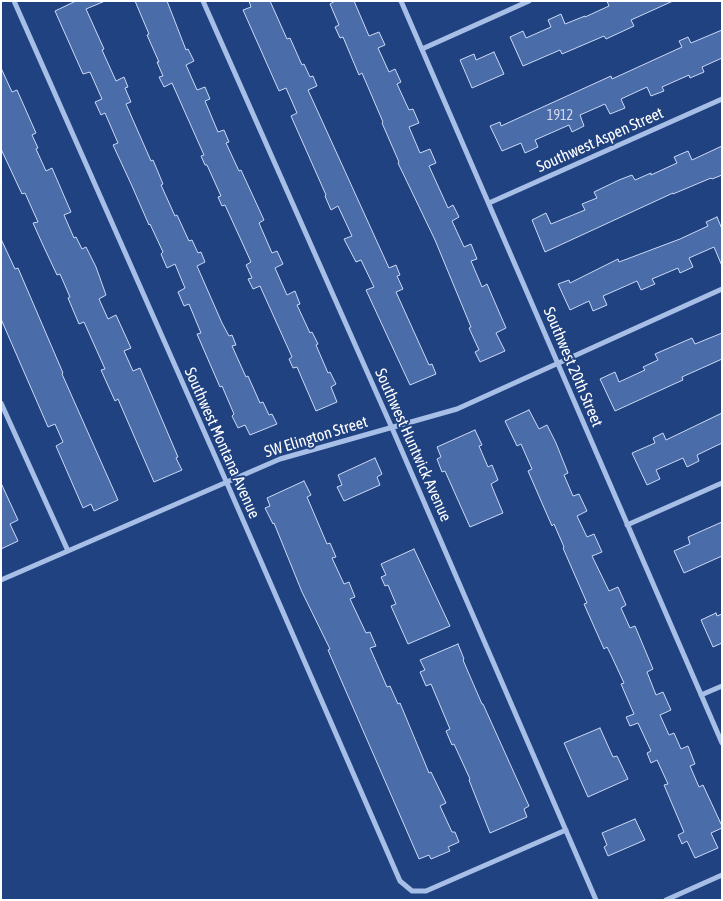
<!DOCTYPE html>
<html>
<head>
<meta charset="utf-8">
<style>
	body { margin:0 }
	#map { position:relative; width:723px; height:901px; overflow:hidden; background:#214280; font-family:"Asap Condensed",sans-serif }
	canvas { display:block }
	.frame { position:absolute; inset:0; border:2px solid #fff; pointer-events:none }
</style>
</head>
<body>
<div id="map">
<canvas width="723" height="901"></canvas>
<div class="frame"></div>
</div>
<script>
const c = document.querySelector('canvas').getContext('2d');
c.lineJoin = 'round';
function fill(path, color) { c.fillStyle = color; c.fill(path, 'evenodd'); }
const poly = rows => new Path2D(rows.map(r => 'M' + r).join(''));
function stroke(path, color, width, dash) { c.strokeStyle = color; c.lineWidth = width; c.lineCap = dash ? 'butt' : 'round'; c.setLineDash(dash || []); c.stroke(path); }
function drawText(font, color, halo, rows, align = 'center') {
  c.font = font + ' "Asap Condensed",sans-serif'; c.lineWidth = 4; c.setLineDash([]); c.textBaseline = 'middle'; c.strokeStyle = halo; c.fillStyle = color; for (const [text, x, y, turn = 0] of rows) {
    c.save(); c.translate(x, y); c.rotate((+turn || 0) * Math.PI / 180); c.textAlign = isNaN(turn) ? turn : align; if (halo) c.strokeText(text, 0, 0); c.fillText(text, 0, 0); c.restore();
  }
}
const building = poly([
	[76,1,105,1,86,9,104,49,102,50,116,81,124,77,128,87,125,88,131,102,126,104,151,161,153,160,163,184,161,185,175,216,177,215,189,241,192,240,198,253,201,252,205,262,197,266,222,323,229,336,232,335,236,345,232,346,246,377,248,376,260,403,263,402,269,415,272,414,277,424,250,435,245,425,238,428,232,416,234,414,222,386,220,387,197,334,201,333,189,304,184,306,178,292,185,288,175,264,167,268,161,254,163,252,150,224,149,225,132,186,113,145,118,143,105,113,101,115,95,102,102,99,90,72,83,74,55,11,76,1],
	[135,1,167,1,186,50,188,49,194,61,186,65,197,90,205,87,210,99,205,101,218,132,224,130,229,142,226,143,239,171,241,170,264,220,259,223,272,253,277,251,283,264,275,268,287,295,295,291,300,304,297,305,310,333,312,332,318,344,316,345,328,373,330,372,336,384,331,387,337,402,316,411,297,367,293,368,289,359,292,357,260,286,253,289,248,279,252,278,246,265,251,262,225,205,222,206,218,197,221,196,207,165,205,165,201,156,204,155,172,83,164,87,159,77,163,76,157,62,159,62,147,35,149,34,135,1],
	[249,1,270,1,287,39,290,38,302,65,304,64,310,77,313,76,317,86,308,90,389,268,396,265,400,275,397,276,403,289,396,292,429,365,432,364,436,374,410,385,366,290,374,287,361,260,356,262,344,239,352,236,338,206,331,210,325,196,326,195,291,116,297,113,286,88,279,91,243,10,251,7,249,1],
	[335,1,354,1,369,36,379,32,385,45,378,48,389,72,395,69,401,82,397,84,409,110,413,109,419,123,409,127,420,153,430,149,436,163,429,166,448,208,453,205,459,217,452,221,464,247,471,244,477,259,471,261,482,287,487,284,506,328,496,333,505,351,480,362,475,352,479,350,469,328,471,327,435,240,398,163,399,162,382,123,383,122,362,73,359,75,343,37,340,38,335,27,339,25,330,4,335,1],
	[607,1,673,1,631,20,634,26,606,39,604,36,562,54,560,50,523,66,510,37,523,31,526,38,551,27,548,20,561,14,565,24,585,16,585,17,609,6,607,1],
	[722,30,722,58,702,67,704,72,690,78,689,75,662,87,664,91,651,96,647,87,621,99,625,108,610,114,605,104,580,115,584,126,572,132,569,125,535,140,538,147,525,153,521,143,502,151,490,126,500,122,501,126,611,76,612,79,682,47,679,41,688,37,691,43,722,30],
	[494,52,504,74,472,88,460,60,474,54,476,60,494,52],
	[1,68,12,92,17,90,36,133,32,135,38,148,36,149,46,171,52,168,71,212,64,215,74,238,76,237,82,249,86,247,96,267,106,295,99,299,108,319,116,315,131,348,124,351,133,371,140,368,178,457,176,458,182,470,154,482,118,399,115,401,101,370,105,369,84,322,79,324,68,298,70,297,60,274,57,275,42,243,33,223,38,222,25,193,22,194,1,149,1,68],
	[722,146,722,175,712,179,711,178,673,194,673,193,545,252,532,220,546,213,551,224,585,210,582,204,597,198,594,192,619,180,632,175,635,180,651,173,651,175,677,163,674,157,688,151,692,160,722,146],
	[717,217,722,229,722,266,714,247,689,258,693,267,680,273,678,268,652,279,655,284,641,290,637,281,603,296,607,305,593,311,589,301,570,310,558,284,569,280,570,283,618,259,619,262,680,239,708,226,706,222,717,217],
	[1,239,15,269,18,268,63,373,62,374,118,500,94,511,91,504,83,508,56,446,63,442,55,424,48,427,1,319,1,239],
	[722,333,722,359,682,377,683,380,674,384,615,411,600,379,615,372,619,382,645,370,643,367,658,360,655,354,692,338,695,344,722,333],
	[529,410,539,429,547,425,556,443,568,473,564,475,573,496,579,494,587,511,577,516,587,537,594,534,602,552,592,556,609,591,618,587,626,605,621,608,630,628,635,626,653,669,647,672,656,695,663,692,671,710,660,715,669,735,674,733,681,749,688,746,695,764,690,766,699,787,703,785,722,826,722,828,711,833,718,848,695,858,687,841,682,844,678,835,684,832,664,785,668,784,657,760,651,763,647,753,651,751,638,723,630,726,626,717,634,714,621,684,624,683,612,657,607,647,604,649,584,604,587,603,563,548,564,547,554,524,552,526,528,471,532,469,521,444,517,446,505,421,529,410],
	[722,413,722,443,697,455,699,461,687,467,683,458,656,470,660,479,647,485,632,453,655,443,653,438,663,433,666,440,722,413],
	[475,430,482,445,479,446,488,467,492,465,498,480,491,484,503,513,470,527,445,471,442,472,437,459,441,457,437,447,475,430],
	[375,458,382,474,377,477,380,485,344,501,337,487,342,485,338,475,375,458],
	[304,481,311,495,307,497,327,544,330,543,336,557,332,558,344,584,349,582,355,597,350,599,366,633,370,632,376,646,370,648,387,687,390,686,398,704,400,703,429,773,431,772,446,803,440,806,452,832,455,832,459,842,448,847,450,851,431,859,429,855,419,859,328,650,330,649,302,592,274,523,273,524,265,508,270,506,267,498,304,481],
	[1,483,18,520,10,524,18,541,1,549,1,483],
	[722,522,722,556,684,573,674,551,690,544,688,537,722,522],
	[414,549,450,626,408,644,391,606,396,604,388,585,385,586,381,577,386,575,381,564,414,549],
	[716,613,717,616,722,614,722,643,713,647,701,620,716,613],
	[458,644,464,659,463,660,482,704,483,704,529,806,524,809,527,817,490,833,469,780,470,779,454,744,452,745,446,731,450,729,431,684,426,686,420,672,425,670,420,660,458,644],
	[600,728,613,757,617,756,628,779,588,797,564,743,600,728],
	[635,819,645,840,608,856,604,847,607,845,602,833,635,819]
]);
fill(building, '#4a6ca9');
stroke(building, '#cbdaf6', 1);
stroke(poly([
	[14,1,226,481,400,881,412,891,426,891,566,830],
	[203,1,392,428,596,900],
	[401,1,722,743],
	[422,49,529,1],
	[489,203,722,99],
	[1,403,68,551],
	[627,525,722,483],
	[1,580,280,459,457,409,722,289],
	[701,695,722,686],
	[666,900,722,875]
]), '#a7bee7', 5);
drawText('14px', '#d2daea', null, [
	["1912",560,116]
]);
drawText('16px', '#fff', '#214280', [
	["Southwest Aspen Street",600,140,-24],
	["Southwest 20th Street",573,367,67],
	["SW Elington Street",316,437,-17],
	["Southwest Montana Avenue",222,443,66],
	["Southwest Huntwick Avenue",413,445,66]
]);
</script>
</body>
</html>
